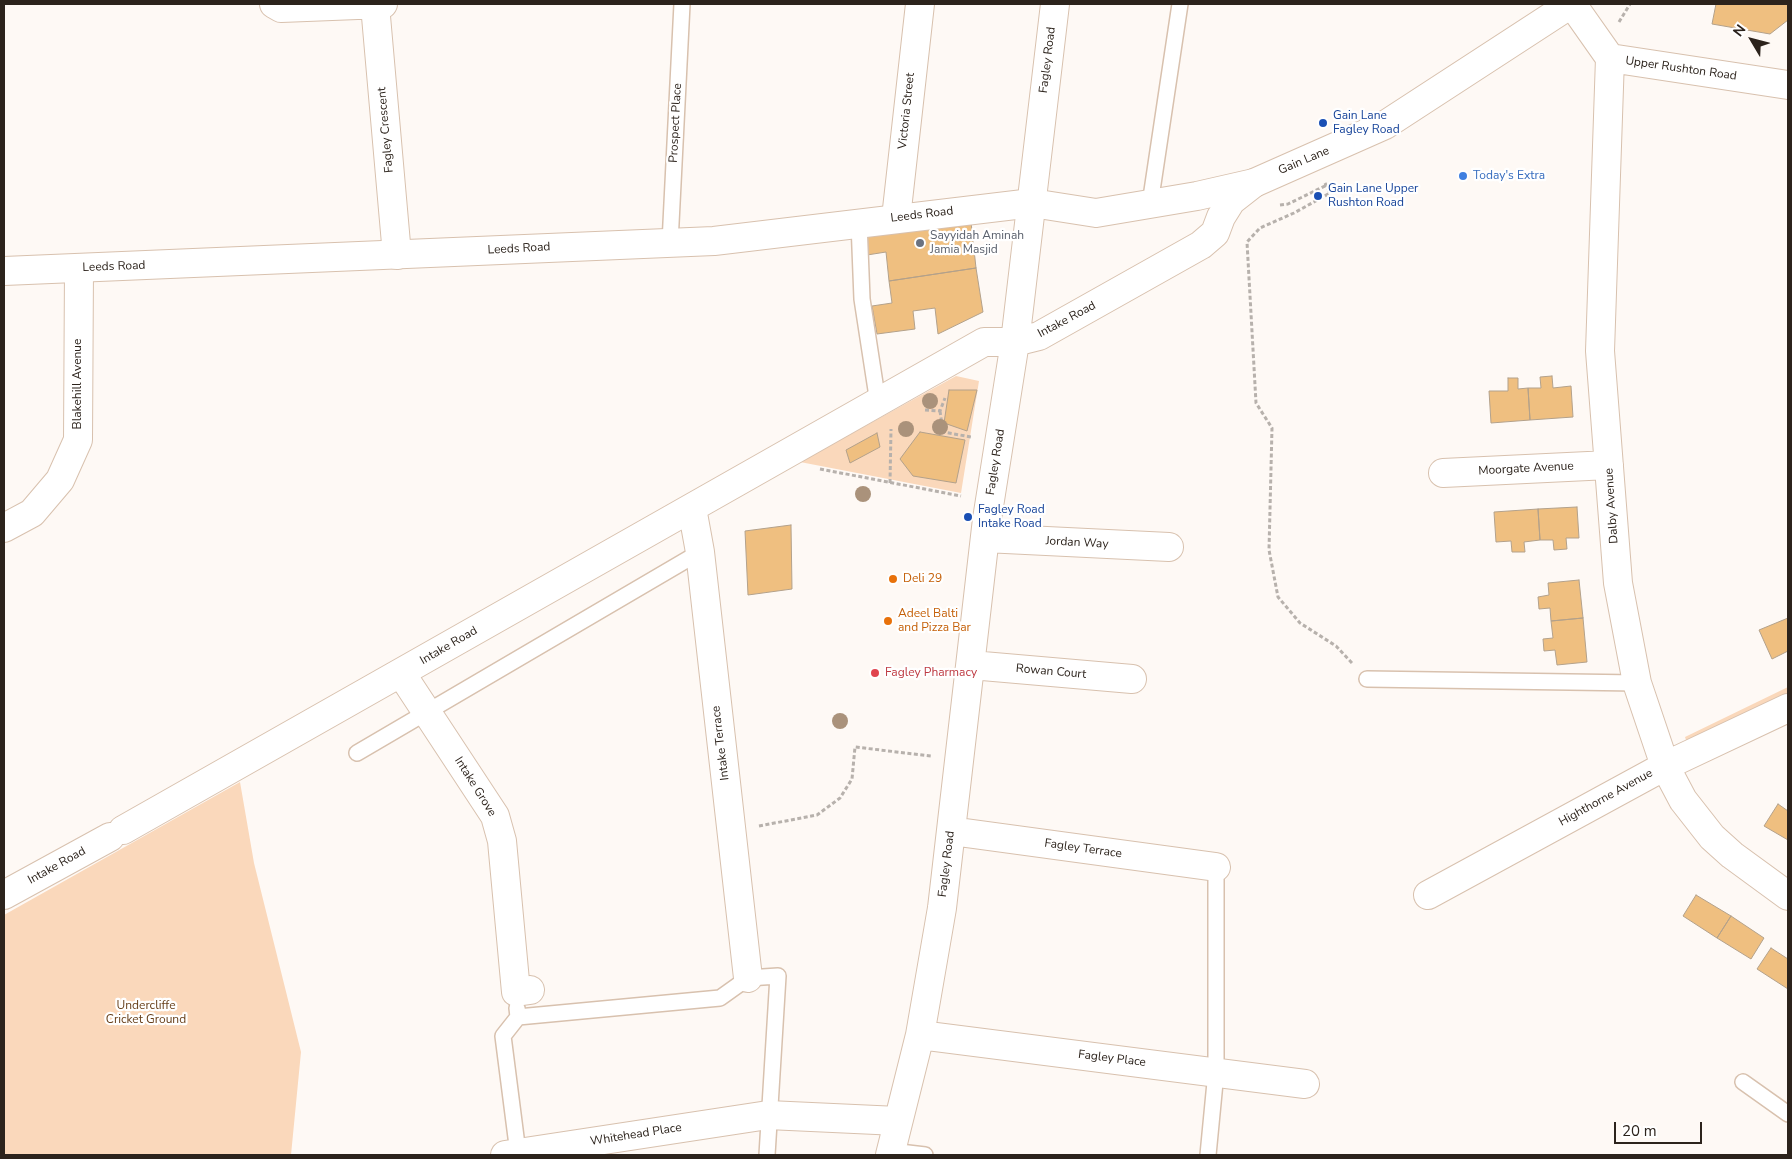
<!DOCTYPE html>
<html>
<head>
<meta charset="utf-8">
<style>
	body { margin:0 }
	#map { position:relative; width:1792px; height:1159px; overflow:hidden; background:#fef9f5; font-family:"Nunito Sans",sans-serif }
	canvas { display:block }
	.frame { position:absolute; inset:0; border:5px solid #2c231c; pointer-events:none }
	.north { position:absolute; left:1727px; top:15px; width:50px; height:50px; -webkit-text-stroke:4px #fff; paint-order:stroke; rotate:307deg; font-size:14px; font-weight:700; line-height:20px; text-align:center; color:#2c231c }
	.north::after { content:''; display:block; margin:auto; width:18px; height:22px; background:#2c231c; clip-path:polygon(50% 0,100% 100%,50% 72%,0 100%) }
	.scale { position:absolute; left:1614px; top:1122px; width:88px; height:22px; box-sizing:border-box; border:2px solid #2c231c; border-top:0; padding-left:6px; font-size:15px; line-height:18px; white-space:nowrap; color:#2c231c; -webkit-text-stroke:4px #fff; paint-order:stroke }
</style>
</head>
<body>
<div id="map">
<canvas width="1792" height="1159"></canvas>
<div class="frame"></div>
<div class="north">N</div>
<div class="scale">20 m</div>
</div>
<script>
const c = document.querySelector('canvas').getContext('2d');
c.lineJoin = 'round';
function fill(path, color) { c.fillStyle = color; c.fill(path, 'evenodd'); }
const poly = rows => new Path2D(rows.map(r => 'M' + r).join(''));
function stroke(path, color, width, dash) { c.strokeStyle = color; c.lineWidth = width; c.lineCap = dash ? 'butt' : 'round'; c.setLineDash(dash || []); c.stroke(path); }
function drawText(font, color, halo, rows, align = 'center') {
  c.font = font + ' "Nunito Sans",sans-serif'; c.lineWidth = 4.5; c.setLineDash([]); c.textBaseline = 'middle'; c.strokeStyle = halo; c.fillStyle = color; for (const [text, x, y, turn = 0] of rows) {
    c.save(); c.translate(x, y); c.rotate((+turn || 0) * Math.PI / 180); c.textAlign = isNaN(turn) ? turn : align; if (halo) c.strokeText(text, 0, 0); c.fillText(text, 0, 0); c.restore();
  }
}
fill(poly([
	[956,376,979,381,961,493,800,462],
	[1788,687,1788,697,1687,743,1685,737],
	[240,782,254,863,301,1052,291,1155,4,1155,4,915]
]), '#fad8bb');
const building = poly([
	[1716,4,1788,4,1788,20,1770,34,1712,24,1716,4],
	[971,222,976,268,889,281,886,252,867,255,867,233,971,222],
	[976,268,983,312,938,334,935,308,913,311,915,329,877,334,872,306,892,303,889,281,976,268],
	[1552,376,1553,388,1571,386,1573,417,1530,420,1528,388,1541,388,1540,377,1552,376],
	[1508,378,1518,378,1518,389,1528,388,1530,420,1491,423,1489,391,1508,391,1508,378],
	[949,390,977,390,967,431,944,423,949,390],
	[920,432,965,440,956,483,913,476,900,459,920,432],
	[877,433,880,447,850,463,846,450,877,433],
	[1577,507,1579,538,1566,538,1567,549,1554,550,1553,540,1540,540,1538,509,1577,507],
	[1538,509,1540,540,1524,542,1525,552,1512,552,1511,541,1496,542,1494,512,1538,509],
	[791,525,792,589,748,595,745,531,791,525],
	[1579,580,1583,618,1551,621,1550,608,1539,609,1538,597,1549,595,1548,583,1579,580],
	[1583,618,1587,662,1557,665,1555,650,1544,651,1543,639,1553,638,1551,621,1583,618],
	[1788,618,1788,651,1772,659,1759,630,1788,618],
	[1778,804,1788,811,1788,840,1764,826,1778,804],
	[1696,895,1731,916,1717,938,1683,916,1696,895],
	[1731,916,1764,938,1751,959,1717,938,1731,916],
	[1771,948,1788,959,1788,989,1757,969,1771,948]
]);
fill(building, '#efbf80');
stroke(building, '#b3a18b', 1);
const lane = poly([
	[1150,204,1180,4],
	[859,223,862,299,878,403],
	[670,243,682,4],
	[1367,679,1637,683],
	[357,753,700,552],
	[517,1008,518,1017,503,1036,518,1153],
	[518,1017,720,998,748,978,778,976,767,1155],
	[1743,1082,1788,1114],
	[891,1151,925,1155],
	[1208,1155,1216,1072,1216,867]
]);
const street = poly([
	[274,4,281,8,383,4],
	[1572,4,1610,58,1788,85],
	[375,5,397,255],
	[1610,58,1600,351,1618,583,1637,683,1665,766,1683,800,1712,837,1732,855,1788,896],
	[896,218,920,4],
	[1443,473,1609,465],
	[692,508,700,552,748,978],
	[4,528,32,513,60,480,78,440,79,269],
	[985,538,1169,547],
	[971,665,1132,679],
	[401,673,495,816,502,841,516,992,530,990],
	[123,830,984,342,1015,342,1039,336,1201,245,1215,233,1221,217,1231,201,1254,183],
	[951,831,1216,867],
	[4,895,110,837],
	[1428,895,1665,766,1788,708],
	[920,1035,1305,1084],
	[505,1155,768,1115,898,1121],
	[890,1155,920,1035,942,908,987,519,1015,342,1055,4]
]);
const secondary = poly([
	[4,271,714,241,1032,203,1096,213,1197,196,1254,183,1385,125,1571,4]
]);
stroke(lane, '#d8c1ae', 18);
stroke(street, '#d8c1ae', 30);
stroke(secondary, '#d8c1ae', 30);
stroke(poly([
	[1619,22,1630,4],
	[1325,183,1330,193,1294,213,1260,228,1247,242,1256,403,1272,428,1269,550,1278,597,1300,623,1336,646,1352,663],
	[1280,205,1288,204,1327,185],
	[925,410,940,411,945,398],
	[940,411,943,432,971,437],
	[820,469,961,496],
	[890,483,891,429],
	[759,826,817,815,840,798,852,779,855,747,931,756]
]), '#b7b1ac', 3, [4, 2.5]);
stroke(lane, '#fff', 15);
stroke(street, '#fff', 28);
stroke(secondary, '#fff', 28);
c.fillStyle = '#aa927b';
for (const [x, y] of [
	[930,401],
	[940,427],
	[906,429],
	[863,494],
	[840,721]
]) { c.beginPath(); c.arc(x, y, 8, 0, 2 * Math.PI); c.fill(); }
for (const [x, y, r, color] of [
	[1323,123,5,"#1a4fb4"],
	[1463,176,5,"#3f7fe0"],
	[1318,196,5,"#1a4fb4"],
	[920,243,5,"#6b7280"],
	[968,517,5,"#1a4fb4"],
	[893,579,5,"#e8710a"],
	[888,621,5,"#e8710a"],
	[875,673,5,"#e0444e"]
]) { const dot = new Path2D(); dot.arc(x, y, r, 0, 2 * Math.PI); c.fillStyle = color; c.fill(dot); stroke(dot, '#fff', 2); }
drawText('12px', '#2c231c', '#fff', [
	["Fagley Road",1048,60,-83],
	["Upper Rushton Road",1681,69,8],
	["Victoria Street",907,111,-84],
	["Prospect Place",676,123,-87],
	["Fagley Crescent",386,130,-95],
	["Gain Lane",1304,161,-23],
	["Leeds Road",922,215,-7],
	["Leeds Road",519,249,-3],
	["Leeds Road",114,267,-2],
	["Intake Road",1067,320,-28],
	["Blakehill Avenue",78,384,-90],
	["Fagley Road",996,462,-81],
	["Moorgate Avenue",1526,469,-3],
	["Dalby Avenue",1612,506,-94],
	["Jordan Way",1077,543,3],
	["Intake Road",449,646,-30],
	["Rowan Court",1051,672,5],
	["Intake Terrace",721,743,-97],
	["Intake Grove",475,787,58],
	["Highthorne Avenue",1606,798,-29],
	["Fagley Terrace",1083,849,8],
	["Fagley Road",947,864,-83],
	["Intake Road",57,866,-29],
	["Fagley Place",1112,1059,7],
	["Whitehead Place",636,1135,-9]
]);
drawText('12px', '#164399', '#fff', [
	["Gain Lane",1333,116],
	["Fagley Road",1333,130],
	["Gain Lane Upper",1328,189],
	["Rushton Road",1328,203],
	["Fagley Road",978,510],
	["Intake Road",978,524]
], 'left');
drawText('12px', '#366cbe', '#fff', [
	["Today's Extra",1473,176]
], 'left');
drawText('12px', '#5b616d', '#fff', [
	["Sayyidah Aminah",930,236],
	["Jamia Masjid",930,250]
], 'left');
drawText('12px', '#c56008', '#fff', [
	["Deli 29",903,579],
	["Adeel Balti",898,614],
	["and Pizza Bar",898,628]
], 'left');
drawText('12px', '#be3a42', '#fff', [
	["Fagley Pharmacy",885,673]
], 'left');
drawText('12px', '#663e18', '#fff', [
	["Undercliffe",146,1006],
	["Cricket Ground",146,1020]
]);
</script>
</body>
</html>
